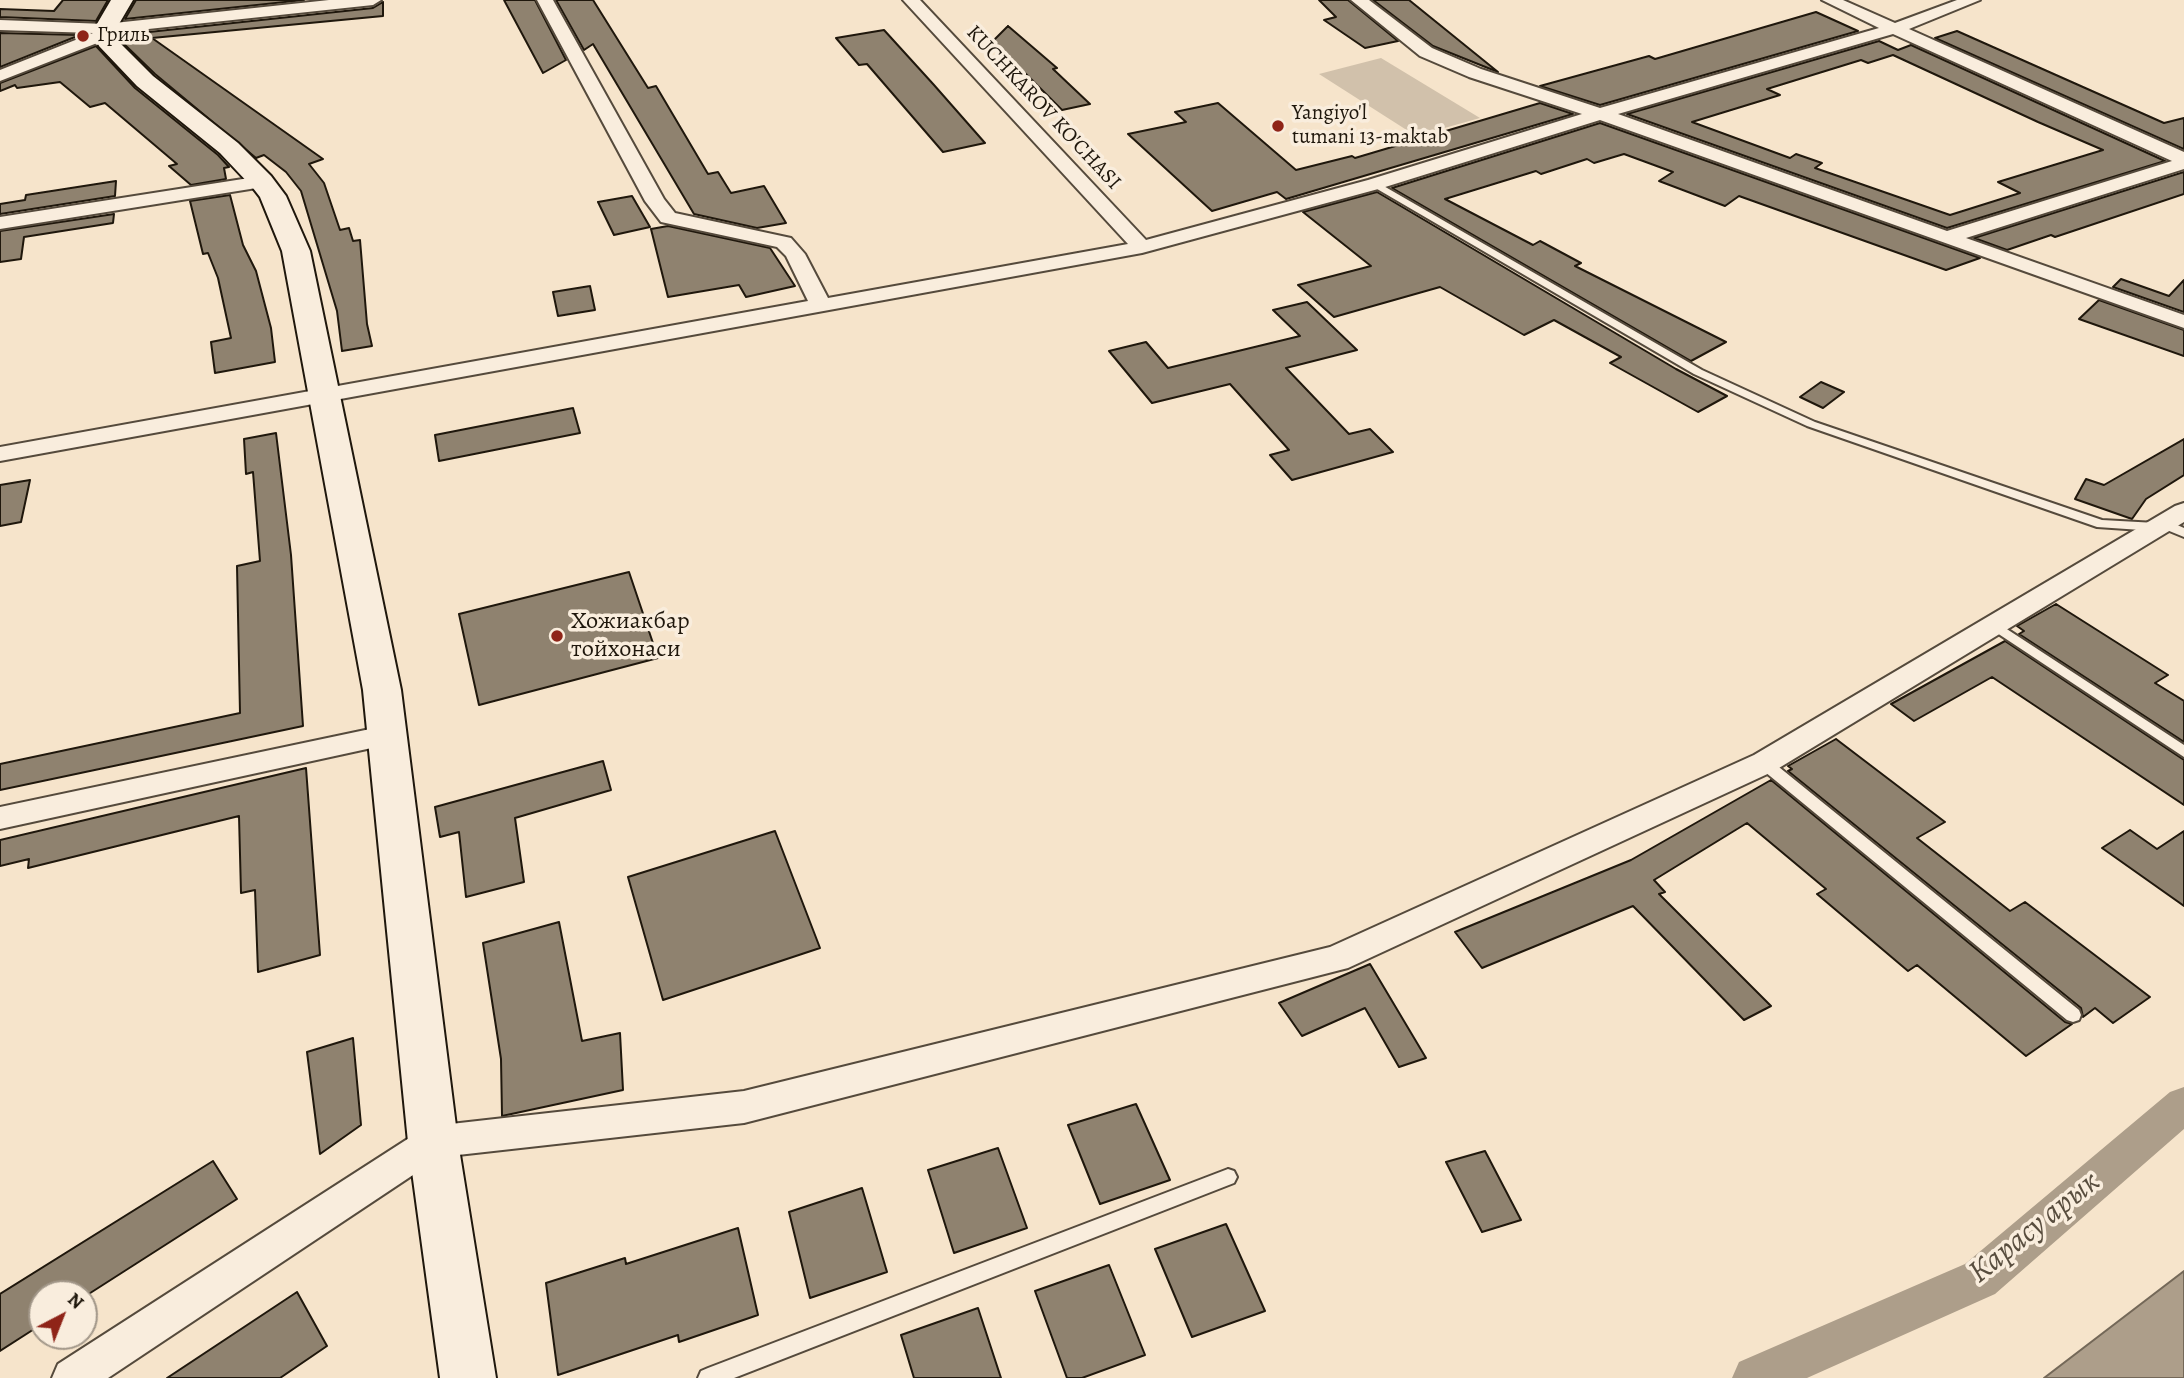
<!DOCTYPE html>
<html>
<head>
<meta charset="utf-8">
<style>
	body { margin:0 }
	#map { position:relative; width:2184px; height:1378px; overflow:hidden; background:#f6e4cb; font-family:Alegreya,serif }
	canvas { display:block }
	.north { position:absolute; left:28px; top:1280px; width:70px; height:70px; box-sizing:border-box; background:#f9eddd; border:2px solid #a29789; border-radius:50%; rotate:42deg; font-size:19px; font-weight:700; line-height:28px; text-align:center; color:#1f170c }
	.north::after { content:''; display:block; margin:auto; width:24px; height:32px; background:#8f2418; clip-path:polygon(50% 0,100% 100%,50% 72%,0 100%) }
</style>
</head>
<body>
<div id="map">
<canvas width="2184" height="1378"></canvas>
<div class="north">N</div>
</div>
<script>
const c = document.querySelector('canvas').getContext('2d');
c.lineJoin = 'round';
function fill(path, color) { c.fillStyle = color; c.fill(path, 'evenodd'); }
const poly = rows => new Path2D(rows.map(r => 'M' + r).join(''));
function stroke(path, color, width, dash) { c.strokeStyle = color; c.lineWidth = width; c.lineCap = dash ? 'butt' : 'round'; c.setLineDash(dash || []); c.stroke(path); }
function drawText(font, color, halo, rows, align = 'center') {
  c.font = font + ' Alegreya,serif'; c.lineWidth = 7; c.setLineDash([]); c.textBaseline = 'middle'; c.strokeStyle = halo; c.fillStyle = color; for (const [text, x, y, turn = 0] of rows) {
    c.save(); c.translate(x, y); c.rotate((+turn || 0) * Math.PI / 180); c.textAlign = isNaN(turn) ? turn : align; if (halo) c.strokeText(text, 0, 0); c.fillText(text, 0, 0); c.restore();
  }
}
fill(poly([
	[1381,58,1480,118,1416,136,1319,74]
]), '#d1c1ab');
const water = poly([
	[2184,1271,2184,1378,2044,1378,2184,1271]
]);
fill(water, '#ad9e8a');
stroke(water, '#746858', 2);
fill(poly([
	[2184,1087,2184,1129,1995,1294,1807,1378,1732,1378,1739,1362,1965,1264,2170,1092,2184,1087]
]), '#ad9e8a');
const building = poly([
	[63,0,108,0,96,21,0,17,0,9,54,11,63,0],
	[136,0,304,0,125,19,136,0],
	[504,0,535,0,566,60,543,73,504,0],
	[556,0,593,0,648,88,656,86,708,174,718,172,731,193,764,186,786,223,757,228,694,214,593,44,584,50,556,0],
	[1319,0,1348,0,1398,41,1365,48,1324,20,1336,17,1319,0],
	[1373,0,1409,0,1498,72,1433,46,1373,0],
	[383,2,383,16,152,38,323,159,309,164,324,183,340,230,349,228,353,241,360,240,367,324,372,346,342,351,337,311,301,191,286,172,264,155,256,158,155,74,123,43,121,35,373,8,383,2],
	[1816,12,1858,31,1600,105,1540,86,1649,56,1655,59,1816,12],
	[1008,26,1057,68,1053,69,1090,104,1062,110,993,41,1008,26],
	[884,30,934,85,985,143,943,152,867,64,859,65,836,38,884,30],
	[1957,31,2164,123,2184,118,2184,149,1935,38,1957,31],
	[0,33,80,35,0,67,0,33],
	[1879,41,1898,50,1911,45,2165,161,1947,228,1627,114,1879,41],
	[1893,55,2038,122,2103,150,1998,182,2020,193,1950,215,1815,168,1822,163,1796,154,1790,158,1692,122,1780,95,1767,89,1861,60,1868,63,1893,55],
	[96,46,135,88,218,155,229,167,224,168,226,179,191,185,169,166,177,164,105,103,90,107,60,82,17,88,15,85,0,91,0,83,96,46],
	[1218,103,1296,170,1352,156,1355,158,1540,103,1573,114,1286,199,1277,192,1212,211,1128,134,1186,122,1175,112,1218,103],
	[1600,123,1980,258,1946,270,1739,196,1725,206,1659,181,1673,172,1624,154,1594,163,1587,159,1541,174,1536,171,1445,199,1533,245,1540,241,1581,263,1575,266,1726,342,1691,361,1392,188,1600,123],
	[2184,172,2184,194,2055,237,2051,235,2007,250,1974,238,2184,172],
	[116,181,115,196,0,214,0,204,25,200,26,195,116,181],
	[1377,192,1676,369,1727,396,1698,412,1610,363,1621,357,1554,320,1524,335,1440,287,1334,317,1298,285,1371,266,1303,212,1377,192],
	[230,195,243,245,256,271,271,328,275,362,215,373,211,342,231,338,218,278,208,253,203,254,190,201,230,195],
	[632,196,650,227,614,235,598,202,632,196],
	[114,214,113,223,24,237,21,259,0,262,0,231,114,214],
	[668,226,770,248,795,286,746,297,739,285,668,297,651,229,668,226],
	[2121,279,2169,296,2184,280,2184,312,2113,287,2121,279],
	[590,286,595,310,558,316,553,292,590,286],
	[2099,300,2184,330,2184,356,2079,319,2099,300],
	[1307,302,1357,350,1286,368,1349,434,1370,429,1393,452,1292,480,1270,455,1289,450,1230,384,1152,403,1109,351,1146,342,1168,368,1300,336,1273,310,1307,302],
	[1821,382,1844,392,1823,408,1800,397,1821,382],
	[573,408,580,433,439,461,435,435,573,408],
	[276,433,291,555,303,726,0,790,0,764,240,713,237,566,260,561,253,472,246,474,244,439,276,433],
	[2184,439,2184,475,2146,499,2132,519,2075,499,2086,479,2104,485,2184,439],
	[30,480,21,522,0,526,0,485,30,480],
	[629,572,658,658,479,705,459,614,629,572],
	[2056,604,2168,675,2155,683,2184,701,2184,742,2019,634,2024,631,2017,626,2056,604],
	[2005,641,2184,760,2184,805,1992,677,1914,721,1891,704,2005,641],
	[1836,739,1945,822,1917,838,2010,911,2025,902,2150,997,2113,1023,2095,1008,2083,1017,2081,1008,1788,771,1792,769,1788,766,1836,739],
	[603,761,611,790,515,818,524,882,466,897,459,832,440,837,435,807,603,761],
	[306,768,320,955,258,972,255,890,241,893,239,816,28,868,29,859,0,866,0,840,306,768],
	[1771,780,2065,1022,2072,1024,2026,1056,1917,965,1908,971,1817,894,1826,889,1747,823,1654,880,1665,892,1659,894,1771,1006,1744,1020,1633,906,1482,968,1455,932,1631,860,1771,780],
	[2130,830,2157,849,2184,831,2184,906,2102,848,2130,830],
	[775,831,820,948,663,1000,628,877,775,831],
	[559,922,582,1041,620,1033,623,1090,502,1116,501,1059,483,943,559,922],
	[1370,964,1426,1058,1399,1067,1365,1008,1302,1036,1279,1003,1370,964],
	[353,1038,361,1125,320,1154,307,1052,353,1038],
	[1136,1104,1170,1180,1100,1204,1068,1125,1136,1104],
	[998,1148,1027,1228,954,1253,928,1170,998,1148],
	[1485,1151,1521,1220,1482,1232,1446,1162,1485,1151],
	[213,1161,237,1199,84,1297,84,1294,42,1294,42,1324,0,1351,0,1294,213,1161],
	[862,1188,887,1272,810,1298,789,1212,862,1188],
	[1226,1224,1265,1311,1192,1337,1155,1249,1226,1224],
	[738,1228,758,1315,679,1342,678,1335,558,1375,546,1283,625,1258,626,1264,738,1228],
	[1109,1265,1145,1355,1082,1378,1067,1378,1035,1291,1109,1265],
	[297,1292,327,1346,280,1378,167,1378,297,1292],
	[978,1308,1001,1378,914,1378,901,1335,978,1308]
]);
fill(building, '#8f826f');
stroke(building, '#1f170c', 2);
const lane = poly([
	[1375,181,1702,370,1815,422,2102,520,2156,523,2158,520,2166,520,2184,528,2184,537,2162,528,2156,531,2097,527,1807,426,1694,374,1372,186,1370,184,1375,181],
	[1993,620,2184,745,2184,757,1988,627,1986,624,1988,621,1993,620],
	[1764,758,1769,759,2079,1010,2081,1015,2079,1020,2073,1022,2067,1020,1759,767,1757,763,1759,759,1764,758],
	[1228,1169,1234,1171,1237,1177,1234,1183,734,1378,698,1378,701,1371,708,1368,1228,1169]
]);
const street = poly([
	[329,0,381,0,373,5,111,33,110,38,0,81,0,70,93,33,0,30,0,20,105,24,329,0],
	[537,0,553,0,664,199,675,213,791,238,805,254,828,298,1128,244,903,0,920,0,1146,240,1368,180,1582,114,1469,77,1420,56,1351,0,1369,0,1432,48,1481,69,1600,108,1879,28,1822,0,1843,0,1895,23,1957,0,1980,0,1909,29,2184,152,2184,169,1966,238,2184,315,2184,328,1600,120,1382,188,1142,253,0,461,0,447,808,301,786,256,777,247,661,222,645,201,537,0],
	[1893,34,2172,161,1947,231,1618,114,1893,34],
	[262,176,269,178,272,182,269,186,0,229,0,217,262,176],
	[2184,503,2184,522,1774,771,1348,968,744,1123,440,1157,108,1378,52,1378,58,1364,420,1131,433,1126,744,1091,1330,947,1754,755,2175,506,2184,503],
	[389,725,399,728,403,735,399,742,0,829,0,807,389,725]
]);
const secondary = poly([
	[111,0,133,0,116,29,121,44,153,76,238,143,271,176,286,196,310,251,401,690,458,1142,496,1378,440,1378,408,1142,363,690,282,251,260,197,253,188,220,153,137,86,99,46,94,29,111,0]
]);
stroke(lane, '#554a3c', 4);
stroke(street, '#554a3c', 4);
stroke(secondary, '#1f170c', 4);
fill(lane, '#f9eddd');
fill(street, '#f9eddd');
fill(secondary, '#f9eddd');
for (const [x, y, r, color] of [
	[83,36,7,"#8f2418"],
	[1278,126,7,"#8f2418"],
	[557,636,7,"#8f2418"]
]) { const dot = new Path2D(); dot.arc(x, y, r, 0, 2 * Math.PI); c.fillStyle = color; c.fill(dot); stroke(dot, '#f9eddd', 2.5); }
drawText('21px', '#1f170c', '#f9eddd', [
	["Гриль",97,36],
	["Yangiyo'l",1292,114],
	["tumani 13-maktab",1292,138]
], 'left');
drawText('21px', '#1f170c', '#f9eddd', [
	["KUCHKAROV KO'CHASI",1043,108,47]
]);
drawText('24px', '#1f170c', '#f9eddd', [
	["Хожиакбар",571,622],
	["тойхонаси",571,650]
], 'left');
drawText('italic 32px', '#584d3e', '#f9eddd', [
	["Карасу арык",2035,1228,-39]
]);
</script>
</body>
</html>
